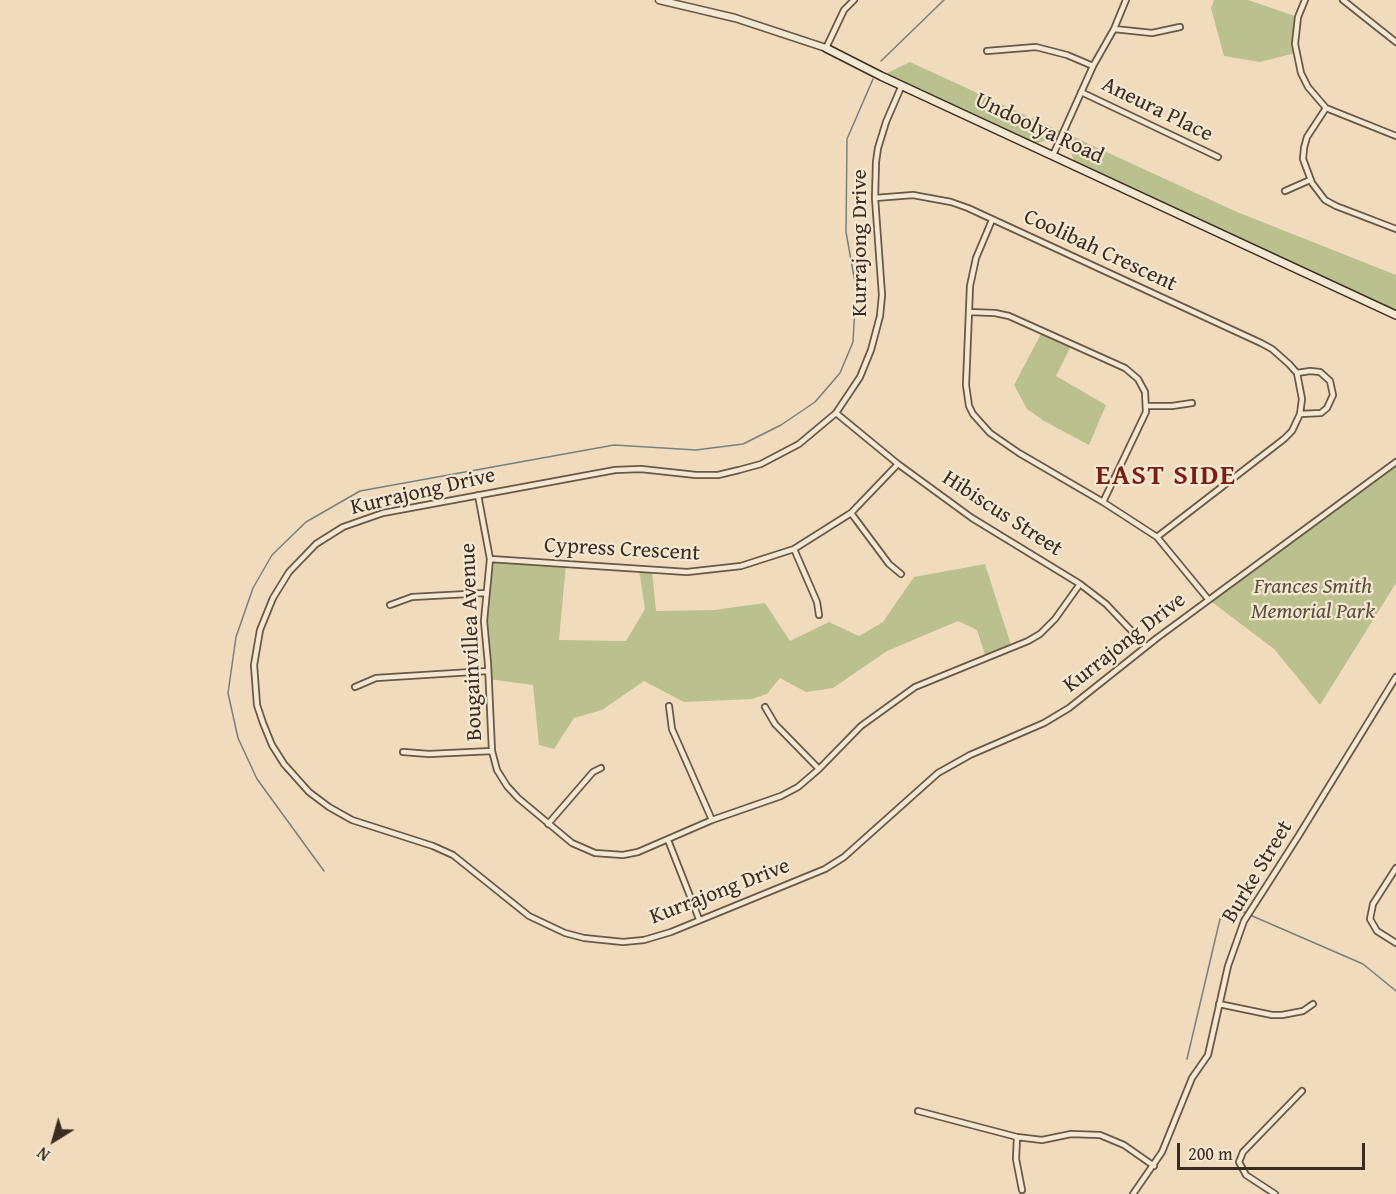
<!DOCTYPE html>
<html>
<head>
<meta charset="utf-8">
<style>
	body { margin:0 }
	#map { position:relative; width:1396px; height:1194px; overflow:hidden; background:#f0dcbc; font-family:"Gentium Book Plus",serif }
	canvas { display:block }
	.north { position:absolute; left:24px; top:1110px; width:60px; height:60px; -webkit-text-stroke:4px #f5e8d3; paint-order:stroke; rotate:217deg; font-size:16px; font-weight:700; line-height:24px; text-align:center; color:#3c2b20 }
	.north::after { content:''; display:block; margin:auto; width:21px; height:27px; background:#3c2b20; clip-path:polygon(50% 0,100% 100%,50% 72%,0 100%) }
	.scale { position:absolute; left:1177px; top:1143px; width:188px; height:27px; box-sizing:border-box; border:3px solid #3c2b20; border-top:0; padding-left:8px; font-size:18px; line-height:21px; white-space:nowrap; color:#3c2b20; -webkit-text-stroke:4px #f5e8d3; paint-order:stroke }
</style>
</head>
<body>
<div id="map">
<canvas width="1396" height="1194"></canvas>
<div class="north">N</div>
<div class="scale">200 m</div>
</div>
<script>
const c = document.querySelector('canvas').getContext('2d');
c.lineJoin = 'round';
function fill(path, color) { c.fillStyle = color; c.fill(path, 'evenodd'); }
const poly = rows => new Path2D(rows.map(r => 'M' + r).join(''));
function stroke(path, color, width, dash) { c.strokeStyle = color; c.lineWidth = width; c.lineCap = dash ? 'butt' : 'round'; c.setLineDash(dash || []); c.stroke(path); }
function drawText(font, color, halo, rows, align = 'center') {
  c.font = font + ' "Gentium Book Plus",serif'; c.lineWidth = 4.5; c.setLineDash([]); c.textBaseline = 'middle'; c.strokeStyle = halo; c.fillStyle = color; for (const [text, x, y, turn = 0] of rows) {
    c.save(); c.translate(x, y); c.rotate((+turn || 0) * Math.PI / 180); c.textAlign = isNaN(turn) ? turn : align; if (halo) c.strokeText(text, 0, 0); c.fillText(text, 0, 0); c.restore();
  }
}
fill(poly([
	[1214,0,1248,0,1298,17,1295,53,1260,62,1224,56,1211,8],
	[910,62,1060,131,1055,138,1031,145,881,76],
	[1063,132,1237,212,1396,275,1396,315,1076,166],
	[1043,330,1072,344,1056,376,1106,405,1089,445,1044,421,1027,409,1014,385],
	[1396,462,1396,583,1320,705,1274,649,1208,599],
	[490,559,566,564,559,640,626,641,645,609,639,570,652,571,656,611,714,610,765,603,790,641,829,622,859,636,883,622,914,577,985,564,1012,648,986,658,977,630,958,621,887,651,833,688,806,692,780,678,767,694,752,699,684,702,644,681,602,710,574,718,554,749,539,745,533,685,488,679,484,621]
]), '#bbc08f');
stroke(poly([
	[881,61,944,0],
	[324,871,257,779,238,738,228,693,236,637,253,588,272,555,306,522,360,491,614,445,696,450,743,444,781,425,815,402,840,373,853,342,856,288,846,232,847,139,873,79],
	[1250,915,1363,964,1396,991],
	[1187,1059,1220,919,1238,909,1246,913]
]), '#76817b', 1.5);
const minor = poly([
	[1305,0,1298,17,1295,44,1301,73,1308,87,1326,108,1396,136],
	[1343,0,1396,42],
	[1114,29,1152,33,1180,27],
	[826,48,844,10,854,0],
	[987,51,1036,47,1067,55,1093,66],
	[902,85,886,122,878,148,876,162,875,198,882,295,880,316,871,350,860,377,836,413,799,444,761,464,739,470,718,475,696,475,641,469,615,470,383,513,343,527,316,544,289,572,273,598,260,630,254,665,257,705,263,723,272,745,284,764,309,792,329,807,352,820,433,846,453,855,529,916,565,933,584,938,623,942,644,940,671,932,825,869,844,857,938,773,970,755,1044,723,1069,708,1157,638,1396,462],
	[1081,92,1218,157],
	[1326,108,1307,137,1304,148,1303,159,1312,183,1325,200,1336,206,1396,229],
	[1053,155,1093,66,1114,29,1126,0],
	[1285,191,1310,180],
	[875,198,913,195,951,202,968,208,1261,343,1272,349,1289,364,1297,373,1302,399,1300,414,1292,431,1284,439,1157,537],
	[992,220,976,258,970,286,966,385,969,406,973,414,990,433,1019,453,1103,502,1157,537,1208,599],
	[969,312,995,313,1009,316,1125,368,1138,379,1145,392,1146,412,1103,502],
	[1297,373,1310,371,1320,372,1330,381,1333,395,1327,408,1321,413,1300,414],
	[1147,406,1172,406,1192,403],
	[836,413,898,464,972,518,1080,584,1106,604,1146,646],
	[478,495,490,559,484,621,488,664,492,751,497,770,507,786,518,798,572,843,595,853,623,855,638,852,712,820,781,796,798,787,819,769,861,726,915,687,1028,641,1040,634,1055,619,1080,584],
	[851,513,889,564,901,574],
	[794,549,817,602,819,615],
	[490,559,687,572,741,566,794,549,851,513,898,464],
	[390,605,412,597,486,593],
	[355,687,376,678,488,671],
	[669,706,672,729,712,820],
	[765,707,775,724,819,769],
	[403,752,429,754,492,751],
	[548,824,593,772,601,768],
	[668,840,699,919],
	[1396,868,1373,904,1370,919,1377,931,1396,943],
	[1219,1004,1272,1015,1282,1015,1303,1011,1313,1004],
	[918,1111,1017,1137,1042,1140,1071,1134,1100,1135,1124,1145,1154,1166],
	[1017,1137,1016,1159,1022,1190],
	[1133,1194,1162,1152,1192,1078,1208,1055,1228,966,1244,921,1299,835,1396,677],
	[1275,1194,1246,1175,1239,1162,1243,1152,1302,1091]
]);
const tertiary = poly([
	[659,0,735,18,826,48]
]);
const secondary = poly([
	[826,48,881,76,1396,315]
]);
stroke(minor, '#695747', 8);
stroke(tertiary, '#695747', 9);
stroke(secondary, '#3c2b20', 10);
stroke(minor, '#f5e8d3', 4.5);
stroke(tertiary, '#f5e8d3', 6);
stroke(secondary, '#f5e8d3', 7);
drawText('22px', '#3c2b20', '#f5e8d3', [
	["Aneura Place",1157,110,26],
	["Undoolya Road",1039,129,25],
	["Kurrajong Drive",860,243,-90],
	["Coolibah Crescent",1100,251,25],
	["Kurrajong Drive",423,492,-13],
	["Hibiscus Street",1002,514,33],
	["Cypress Crescent",622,550,3],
	["Bougainvillea Avenue",472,642,-92],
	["Kurrajong Drive",1125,643,-38],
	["Burke Street",1258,872,-59],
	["Kurrajong Drive",720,892,-21]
]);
drawText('italic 22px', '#5c503c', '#f5e8d3', [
	["Frances Smith",1313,587],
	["Memorial Park",1313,612]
]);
c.letterSpacing = '1.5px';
drawText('bold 28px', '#7a1f14', '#f5e8d3', [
	["EAST SIDE",1166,477]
]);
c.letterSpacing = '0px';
</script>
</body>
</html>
